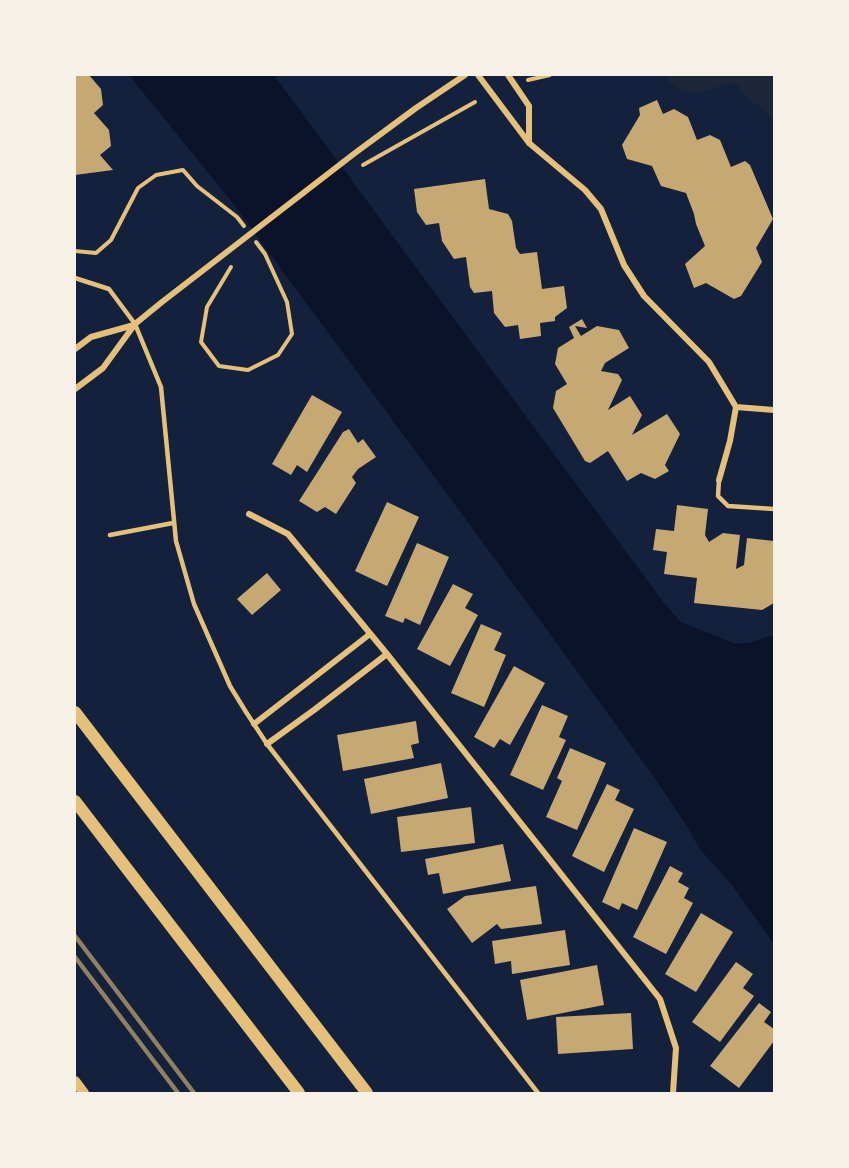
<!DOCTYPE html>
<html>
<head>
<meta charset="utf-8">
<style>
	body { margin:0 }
	#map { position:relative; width:849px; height:1168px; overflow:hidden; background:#14213d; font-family:"PT Sans Narrow",sans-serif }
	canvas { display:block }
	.frame { position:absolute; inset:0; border:76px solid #f6f1e7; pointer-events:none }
</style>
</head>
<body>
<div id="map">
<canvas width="849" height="1168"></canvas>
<div class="frame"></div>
</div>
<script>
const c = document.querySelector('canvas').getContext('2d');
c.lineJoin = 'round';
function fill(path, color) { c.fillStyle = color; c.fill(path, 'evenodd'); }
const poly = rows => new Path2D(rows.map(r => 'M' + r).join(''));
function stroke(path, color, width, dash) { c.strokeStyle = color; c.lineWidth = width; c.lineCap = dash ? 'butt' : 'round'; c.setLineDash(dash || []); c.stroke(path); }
fill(poly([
	[666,75,774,75,774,123,759,104,755,104,746,96,738,86,732,83,724,84,702,93,694,93,682,91,669,82]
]), '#1d2539');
fill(poly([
	[129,75,274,75,664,603,681,622,733,643,749,643,766,637,774,636,774,944,731,884,699,848,688,828,654,777,528,604,231,201]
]), '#0b132b');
fill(poly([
	[75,75,89,75,101,89,103,105,94,113,109,130,111,146,100,155,113,170,75,175],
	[657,100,663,114,674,109,688,117,697,140,710,135,720,140,731,167,745,161,750,165,773,219,756,248,762,262,741,296,734,299,706,283,694,288,685,264,705,246,696,224,694,214,686,193,661,186,652,166,627,159,622,145,640,115,639,108],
	[485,179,489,209,508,214,512,221,516,248,520,254,537,252,542,289,564,286,567,308,555,317,555,321,540,323,541,336,520,339,518,325,505,327,494,313,492,291,474,293,470,287,466,257,454,259,442,241,439,223,426,225,417,212,414,189],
	[582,319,587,328,575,326,581,336,597,326,619,330,629,348,605,363,601,371,618,374,622,380,608,410,630,396,642,415,632,435,667,414,680,434,665,465,669,471,655,479,641,473,627,481,608,451,590,463,585,461,553,408,556,391,567,384,555,364,558,348,574,338,569,327],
	[312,395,342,412,307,472,297,465,291,475,272,464],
	[349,429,358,443,363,439,376,457,358,469,352,477,356,483,336,514,325,507,317,512,299,501,343,432],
	[387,502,419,517,387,586,355,571],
	[677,505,708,509,705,535,709,542,723,533,740,535,736,569,744,565,747,538,774,541,774,603,762,610,694,603,697,578,664,574,667,552,653,550,656,529,674,531],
	[417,543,449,557,420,625,405,618,403,623,385,616],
	[267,573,281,590,252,615,237,599],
	[453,584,473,594,465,608,478,615,450,666,417,649],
	[481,624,502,633,494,650,506,655,484,707,451,693],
	[514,666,545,683,510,745,500,739,494,748,474,737],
	[542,705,568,716,559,737,566,740,543,790,510,775],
	[416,721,419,743,411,745,414,758,343,771,337,735],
	[570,748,606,763,577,830,546,817,562,781,557,778],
	[441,763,448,798,371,814,364,779],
	[607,784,620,790,615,800,634,809,604,872,572,856],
	[471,807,475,843,401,852,397,817],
	[634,828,667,842,637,910,622,903,619,910,602,902],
	[503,844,511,881,443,894,439,873,428,875,425,859],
	[670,866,683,873,678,882,689,888,684,898,693,903,666,954,633,937],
	[536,886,542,924,501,929,497,924,472,943,447,909,465,896],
	[701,913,733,932,696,992,665,974],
	[565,930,570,965,512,974,511,961,495,964,492,941],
	[736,962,753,974,743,988,754,996,720,1042,692,1022],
	[597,965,604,1005,527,1020,520,980],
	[759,1003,771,1012,764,1022,774,1029,774,1041,739,1088,710,1066],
	[631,1013,633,1049,558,1054,556,1017]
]), '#c6a872');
stroke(poly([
	[528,80,550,75],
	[363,165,475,102],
	[75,251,96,253,111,240,138,188,156,175,183,170,197,186,237,217,244,226],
	[231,267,207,307,201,342,219,366,248,370,278,355,292,334,287,302,265,254,256,242]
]), '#e5c07b', 4);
stroke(poly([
	[75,278,109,289,135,324,161,387,176,541,194,604,230,686,246,712,267,744,538,1093],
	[719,480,718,496,728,506,774,509],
	[110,535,173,523]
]), '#e5c07b', 4.5);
stroke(poly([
	[478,75,529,143,585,190,601,209,624,265,644,296,709,362,736,407,774,410],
	[508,75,529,106,529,143],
	[75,349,91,337,134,325],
	[75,389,103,368,135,324,162,302,355,153,416,108,465,75],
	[719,480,730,441,736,407],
	[249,514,288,534,387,654,660,999,676,1048,673,1093],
	[254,724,370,634],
	[267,744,314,710,387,654]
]), '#e5c07b', 6);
stroke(poly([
	[75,1081,84,1093]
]), '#e5c07b', 10);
stroke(poly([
	[75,712,367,1093],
	[75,801,299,1093]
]), '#e5c07b', 12);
stroke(poly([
	[75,936,194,1093],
	[75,957,178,1093]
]), '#918062', 4.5);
</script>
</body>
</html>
